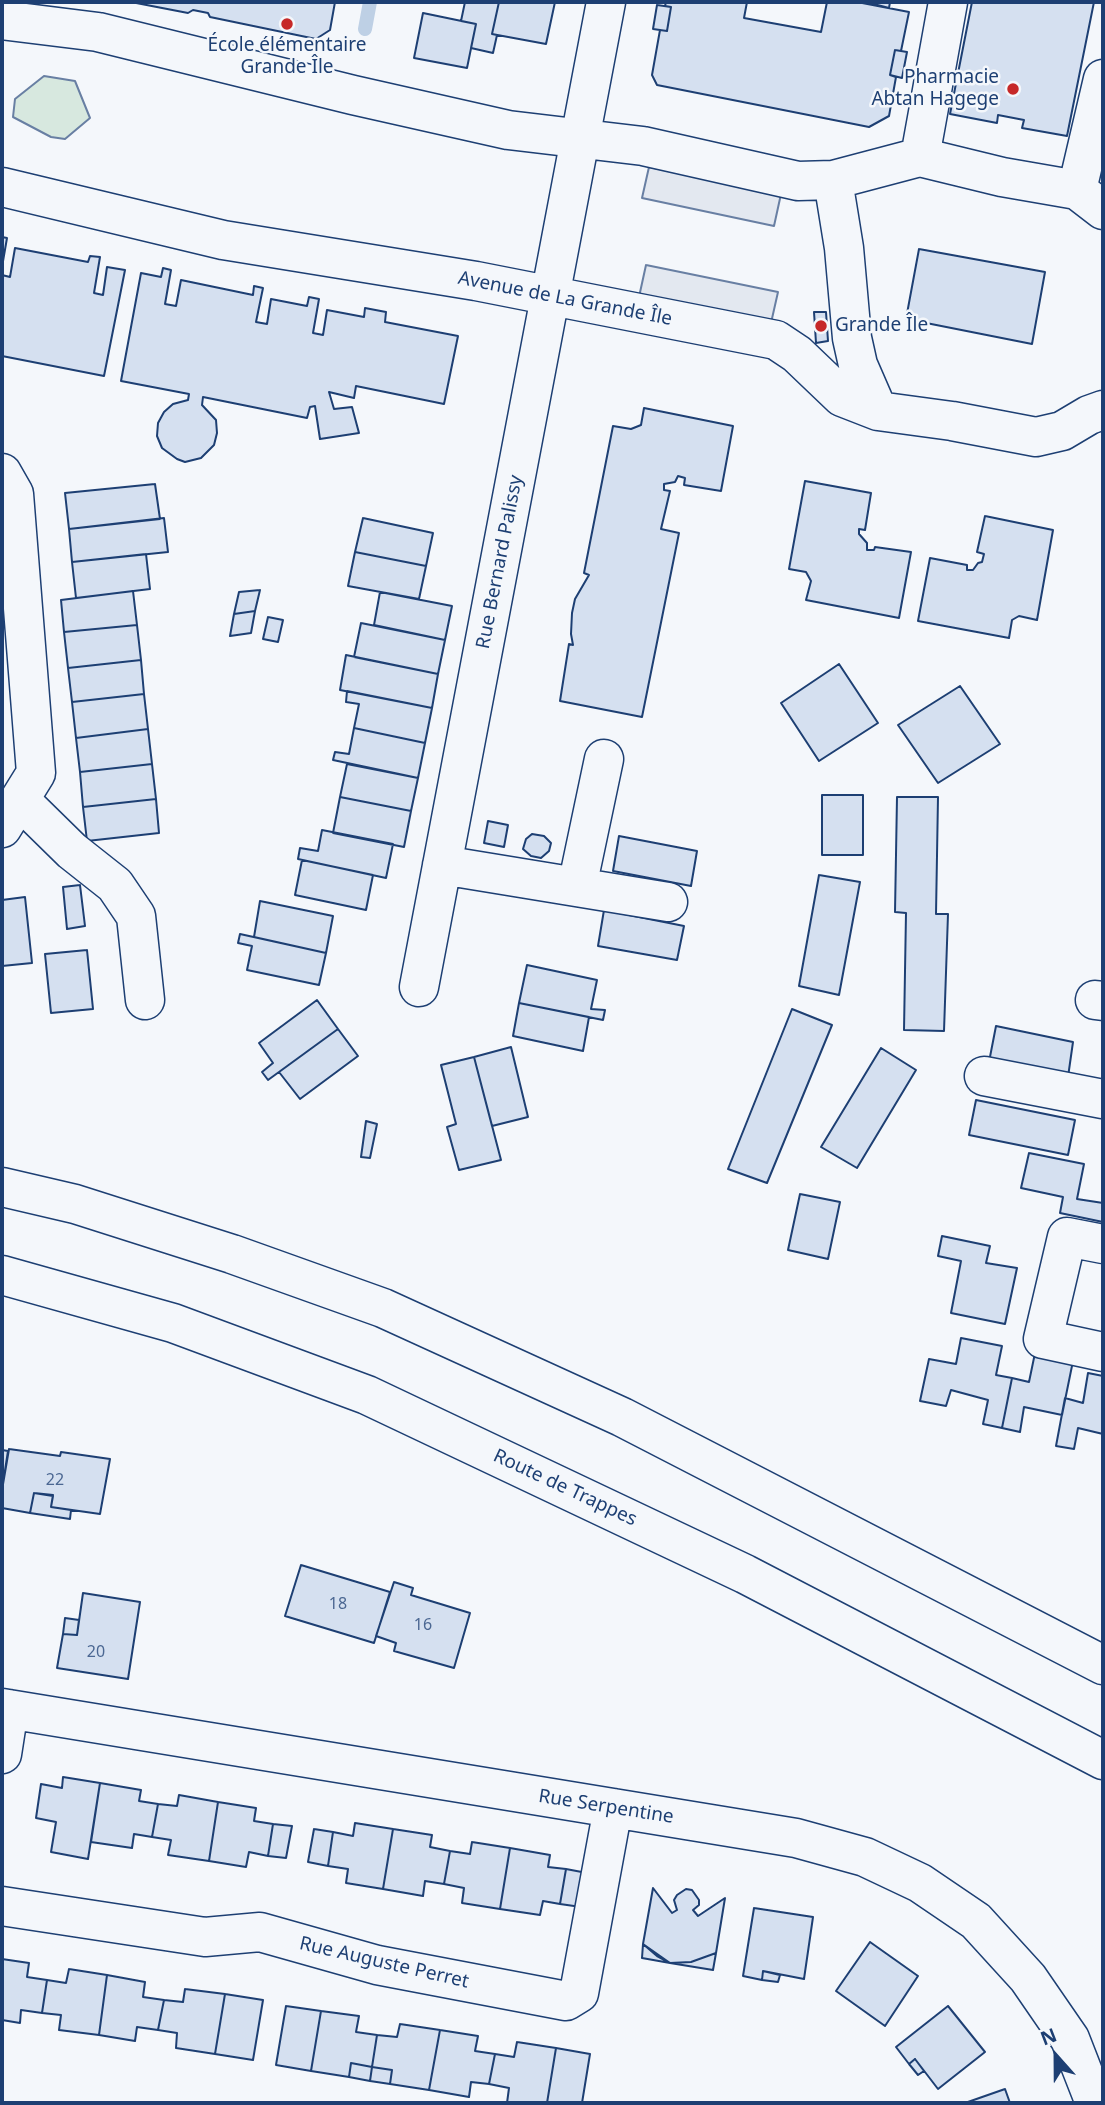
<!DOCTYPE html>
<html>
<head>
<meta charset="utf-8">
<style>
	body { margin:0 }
	#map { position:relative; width:1105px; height:2105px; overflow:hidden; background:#f4f7fb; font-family:"Noto Sans",sans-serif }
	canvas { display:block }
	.frame { position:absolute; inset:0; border:4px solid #1d3f73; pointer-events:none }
	.north { position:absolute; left:1021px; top:2021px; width:70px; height:70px; -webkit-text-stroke:5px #f4f7fb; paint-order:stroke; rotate:339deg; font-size:19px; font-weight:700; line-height:28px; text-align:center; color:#1d3f73 }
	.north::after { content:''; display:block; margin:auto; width:24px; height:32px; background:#1d3f73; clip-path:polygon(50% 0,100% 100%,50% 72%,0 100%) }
</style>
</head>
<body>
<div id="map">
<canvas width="1105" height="2105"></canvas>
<div class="frame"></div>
<div class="north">N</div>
</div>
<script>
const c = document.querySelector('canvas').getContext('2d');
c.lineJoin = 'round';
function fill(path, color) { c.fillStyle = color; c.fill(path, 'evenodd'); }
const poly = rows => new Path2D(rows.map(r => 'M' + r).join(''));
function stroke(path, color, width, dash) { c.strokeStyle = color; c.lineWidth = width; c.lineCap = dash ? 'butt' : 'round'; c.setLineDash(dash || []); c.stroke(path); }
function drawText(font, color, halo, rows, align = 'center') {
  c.font = font + ' "Noto Sans",sans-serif'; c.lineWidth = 5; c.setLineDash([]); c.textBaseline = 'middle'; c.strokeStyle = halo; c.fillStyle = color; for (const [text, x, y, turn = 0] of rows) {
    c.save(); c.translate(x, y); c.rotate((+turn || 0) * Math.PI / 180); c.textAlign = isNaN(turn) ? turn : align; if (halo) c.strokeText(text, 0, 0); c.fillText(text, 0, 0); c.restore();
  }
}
const green = poly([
	[44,76,75,81,90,118,65,139,51,137,13,117,15,99,44,76]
]);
fill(green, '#d7e8df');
stroke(green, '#687fa3', 2);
const parking = poly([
	[649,167,781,194,774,226,642,198,649,167],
	[646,265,778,292,771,323,639,297,646,265]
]);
fill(parking, '#e3e8f0');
stroke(parking, '#687fa3', 2);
stroke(poly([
	[365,29,370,2]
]), '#bed0e5', 14);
const building = poly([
	[131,2,335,2,330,30,316,39,210,17,208,13,193,10,188,13,131,2],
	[465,2,499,2,492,34,497,35,493,53,471,48,476,24,461,21,465,2],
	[499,2,555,2,546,44,492,34,499,2],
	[666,2,747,2,744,18,821,32,827,2,857,2,909,12,901,51,895,50,890,75,896,77,889,116,869,127,657,85,652,75,660,30,667,31,671,7,665,6,666,2],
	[866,2,890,2,889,8,866,2],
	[972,2,1094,2,1067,136,1022,128,1024,120,998,115,997,123,950,114,972,2],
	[657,5,671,7,667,31,653,29,657,5],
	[423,13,476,24,467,68,414,58,423,13],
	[895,50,907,52,902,78,890,75,895,50],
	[2,237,7,238,2,267,2,237],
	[15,248,88,262,90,256,100,257,94,293,103,295,107,267,125,270,104,376,2,356,2,275,10,277,15,248],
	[919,249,1045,272,1032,344,906,319,919,249],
	[163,268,171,270,165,304,176,306,181,280,253,295,254,286,263,288,256,322,267,324,271,299,307,306,309,297,319,299,313,333,323,335,327,310,364,317,365,308,386,312,385,322,458,336,444,404,356,386,354,398,329,392,334,409,352,407,359,433,320,439,315,406,310,407,307,418,203,397,202,405,216,420,217,433,214,445,201,458,185,462,177,459,162,448,157,436,158,423,164,412,173,404,188,400,189,394,121,381,141,273,161,277,163,268],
	[814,312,826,312,828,341,816,343,814,312],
	[644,408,733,426,721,491,684,485,685,478,678,476,675,482,664,484,664,490,670,491,661,529,679,533,642,717,560,701,569,644,573,645,571,634,572,613,575,599,589,575,584,573,613,426,631,429,641,425,644,408],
	[805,481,871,493,865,530,859,529,859,534,867,543,867,550,874,550,875,547,911,552,899,618,806,600,811,581,806,572,789,569,805,481],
	[155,484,160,519,69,529,65,493,155,484],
	[985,516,1053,530,1037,620,1019,616,1012,620,1009,638,918,621,930,558,967,565,967,570,973,570,978,563,982,562,984,554,977,552,985,516],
	[164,518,168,552,72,562,69,529,164,518],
	[363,518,433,533,426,566,355,552,363,518],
	[355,552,426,566,419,599,348,586,355,552],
	[146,554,150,589,76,598,72,562,146,554],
	[260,590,255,611,234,614,239,592,260,590],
	[133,591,137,625,64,632,61,600,133,591],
	[380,592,452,606,445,640,374,625,380,592],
	[255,611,251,633,230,636,234,614,255,611],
	[268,617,283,620,278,642,263,639,268,617],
	[361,623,445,640,438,674,354,657,361,623],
	[137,625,141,660,68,668,64,632,137,625],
	[346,655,438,674,432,708,340,690,346,655],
	[141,660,144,694,72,702,68,668,141,660],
	[839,664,878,723,819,761,781,703,839,664],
	[960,686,1000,744,938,783,898,725,960,686],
	[347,691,432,708,425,743,354,728,359,704,346,702,347,691],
	[144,694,148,729,76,738,72,702,144,694],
	[354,728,425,743,418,778,333,760,335,752,349,754,354,728],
	[148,729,152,764,80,772,76,738,148,729],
	[152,764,156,799,83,807,80,772,152,764],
	[347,764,418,778,411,811,340,797,347,764],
	[822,795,863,795,863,855,822,855,822,795],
	[340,797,411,811,404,847,333,833,340,797],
	[897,797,938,797,936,914,948,914,944,1031,904,1030,906,913,895,912,897,797],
	[156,799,159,833,87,841,83,807,156,799],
	[488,821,508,825,504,847,484,843,488,821],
	[322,830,393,844,386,878,298,859,300,848,318,851,322,830],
	[532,834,544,836,551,843,549,851,541,858,531,856,523,849,526,839,532,834],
	[619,836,697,851,691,886,613,871,619,836],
	[302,860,373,875,366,910,295,895,302,860],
	[819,875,860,882,839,995,799,986,819,875],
	[80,885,85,926,67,929,63,887,80,885],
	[25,897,32,963,2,966,2,900,25,897],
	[260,901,333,916,326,953,254,937,260,901],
	[604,910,684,926,677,960,598,946,604,910],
	[240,934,326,953,319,985,247,970,252,946,238,943,240,934],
	[87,950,93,1009,51,1013,45,954,87,950],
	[527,965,597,980,591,1009,605,1010,603,1020,519,1003,527,965],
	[317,1000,338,1029,268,1080,262,1072,273,1063,259,1043,317,1000],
	[519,1003,589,1017,583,1051,513,1036,519,1003],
	[792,1009,832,1025,767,1183,728,1169,792,1009],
	[996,1026,1073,1042,1068,1077,989,1062,996,1026],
	[338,1029,358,1056,300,1099,279,1072,338,1029],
	[511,1047,528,1117,492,1126,474,1057,511,1047],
	[881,1048,916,1070,857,1168,821,1147,881,1048],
	[474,1057,501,1160,459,1170,447,1127,456,1124,441,1065,474,1057],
	[976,1100,1075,1120,1068,1155,969,1135,976,1100],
	[366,1121,377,1124,370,1158,361,1157,366,1121],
	[1029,1153,1084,1164,1077,1199,1103,1203,1103,1222,1060,1213,1063,1197,1021,1188,1029,1153],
	[800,1194,840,1202,828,1259,788,1250,800,1194],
	[942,1236,990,1246,986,1263,1017,1268,1005,1324,951,1313,961,1261,938,1256,942,1236],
	[961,1338,1002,1346,996,1375,1012,1378,1002,1428,983,1424,988,1400,951,1390,946,1406,920,1401,929,1359,956,1364,961,1338],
	[1035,1353,1073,1361,1062,1415,1024,1407,1020,1432,1002,1428,1012,1378,1029,1382,1035,1353],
	[1088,1373,1103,1376,1103,1434,1078,1428,1074,1449,1056,1446,1065,1398,1083,1403,1088,1373],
	[9,1449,60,1456,61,1452,110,1459,100,1514,51,1507,53,1495,34,1493,30,1513,2,1508,2,1490,9,1449],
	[2,1450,8,1451,2,1490,2,1450],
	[34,1493,53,1496,51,1507,71,1510,70,1519,30,1513,34,1493],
	[301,1565,390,1592,374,1643,285,1616,301,1565],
	[394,1582,413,1588,411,1595,470,1613,454,1668,394,1651,396,1643,376,1636,394,1582],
	[83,1593,140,1602,128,1679,57,1668,63,1634,77,1635,83,1593],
	[65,1618,79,1620,77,1635,63,1634,65,1618],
	[63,1777,100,1783,88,1859,51,1852,56,1822,36,1818,41,1784,62,1788,63,1777],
	[100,1783,141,1790,139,1801,158,1804,152,1837,134,1834,132,1848,91,1842,100,1783],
	[179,1795,218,1802,209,1861,168,1855,171,1840,152,1837,158,1804,177,1806,179,1795],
	[218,1802,256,1808,254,1821,273,1824,268,1856,249,1852,246,1867,209,1861,218,1802],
	[355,1823,393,1829,383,1889,346,1883,348,1869,328,1866,333,1832,353,1836,355,1823],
	[273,1824,292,1826,286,1858,268,1856,273,1824],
	[314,1829,333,1832,328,1866,308,1862,314,1829],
	[393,1829,432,1835,430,1847,450,1851,444,1884,425,1881,423,1896,383,1889,393,1829],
	[472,1842,510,1848,500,1909,462,1903,464,1888,444,1884,450,1851,470,1854,472,1842],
	[510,1848,550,1855,548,1867,566,1869,560,1904,543,1901,540,1915,500,1909,510,1848],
	[566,1869,587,1873,581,1907,560,1904,566,1869],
	[653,1888,672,1913,677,1910,674,1900,677,1895,686,1889,692,1890,699,1900,699,1905,693,1910,698,1916,725,1898,716,1953,691,1962,670,1963,643,1944,653,1888],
	[754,1908,813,1917,804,1979,763,1971,762,1980,743,1976,754,1908],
	[870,1942,918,1976,885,2026,836,1991,870,1942],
	[643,1944,657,1956,670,1963,642,1958,643,1944],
	[716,1953,713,1970,670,1963,691,1962,716,1953],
	[2,1959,29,1963,27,1977,47,1980,42,2013,21,2010,20,2023,2,2020,2,1959],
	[69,1969,107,1975,99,2035,59,2030,61,2015,42,2013,47,1980,66,1983,69,1969],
	[763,1971,780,1975,778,1982,762,1980,763,1971],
	[107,1975,145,1982,143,1997,164,2000,158,2030,137,2027,135,2041,99,2035,107,1975],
	[185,1989,225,1994,215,2054,176,2048,177,2033,158,2030,164,2000,183,2002,185,1989],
	[225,1994,263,2000,253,2060,215,2054,225,1994],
	[286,2006,321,2011,311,2071,276,2065,286,2006],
	[948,2006,985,2052,938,2089,915,2059,909,2064,896,2047,948,2006],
	[321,2011,359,2016,356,2032,377,2035,372,2067,351,2063,349,2077,311,2071,321,2011],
	[400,2024,440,2030,429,2090,390,2084,392,2070,372,2067,377,2035,397,2037,400,2024],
	[440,2030,478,2036,475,2051,495,2054,489,2084,471,2082,469,2097,429,2090,440,2030],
	[517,2042,556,2048,547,2103,507,2103,509,2088,489,2084,495,2054,514,2057,517,2042],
	[556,2048,590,2054,582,2103,547,2103,556,2048],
	[915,2059,924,2071,918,2075,909,2064,915,2059],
	[351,2063,372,2067,370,2081,349,2077,351,2063],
	[372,2067,392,2070,390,2084,370,2081,372,2067],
	[1005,2089,1010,2103,965,2103,1005,2089]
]);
fill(building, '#d5e0f0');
stroke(building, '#1d3f73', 2);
const minor = poly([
	[2,20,98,32,353,95,508,130,643,146,798,181,833,180,920,157,1002,177,1077,190,1103,210],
	[920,157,948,2],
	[833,180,844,248,852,338,858,365,878,411],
	[2,187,223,240,476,281,776,340,797,354,842,397,878,411,952,421,1036,437,1062,431,1089,415,1103,410],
	[1077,190,1103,79],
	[2,473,14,494,36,773,2,828],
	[20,800,72,851,115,885,136,916,145,1000],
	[442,865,668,902],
	[577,887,604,759],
	[419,987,606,2],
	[1095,1000,1103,1001],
	[984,1076,1103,1099],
	[1103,1244,1067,1237,1043,1339,1103,1352],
	[2,1708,796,1838,865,1857,920,1883,976,1921,1028,1978,1070,2039,1095,2103],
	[2,1754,9,1709],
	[2,1906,205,1937,260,1932,377,1965,566,2001,579,1993,613,1808]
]);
const major = poly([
	[2,1187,75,1204,232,1254,383,1308,622,1417,1103,1665],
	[2,1275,173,1323,367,1395,745,1574,1103,1760]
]);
stroke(minor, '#1d3f73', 41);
stroke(major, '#1d3f73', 41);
stroke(minor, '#f4f7fb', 38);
stroke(major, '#f4f7fb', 38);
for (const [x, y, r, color] of [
	[287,24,7,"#c62828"],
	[1013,89,7,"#c62828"],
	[821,326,7,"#c62828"]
]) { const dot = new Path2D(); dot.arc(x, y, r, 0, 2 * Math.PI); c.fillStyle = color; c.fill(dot); stroke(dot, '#f4f7fb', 2.5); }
drawText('16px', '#4b6792', null, [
	["22",55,1480],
	["18",338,1604],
	["16",423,1625],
	["20",96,1652]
]);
drawText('19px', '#1d3f73', '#f4f7fb', [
	["École élémentaire",287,46],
	["Grande Île",287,68],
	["Pharmacie",999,78,"right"],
	["Abtan Hagege",999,100,"right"],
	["Grande Île",835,326,"left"]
]);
drawText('19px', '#1d3f73', '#f4f7fb', [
	["Avenue de La Grande Île",565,299,11],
	["Rue Bernard Palissy",500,562,-79],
	["Route de Trappes",565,1488,25],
	["Rue Serpentine",606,1807,9],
	["Rue Auguste Perret",384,1963,13]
]);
</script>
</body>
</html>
